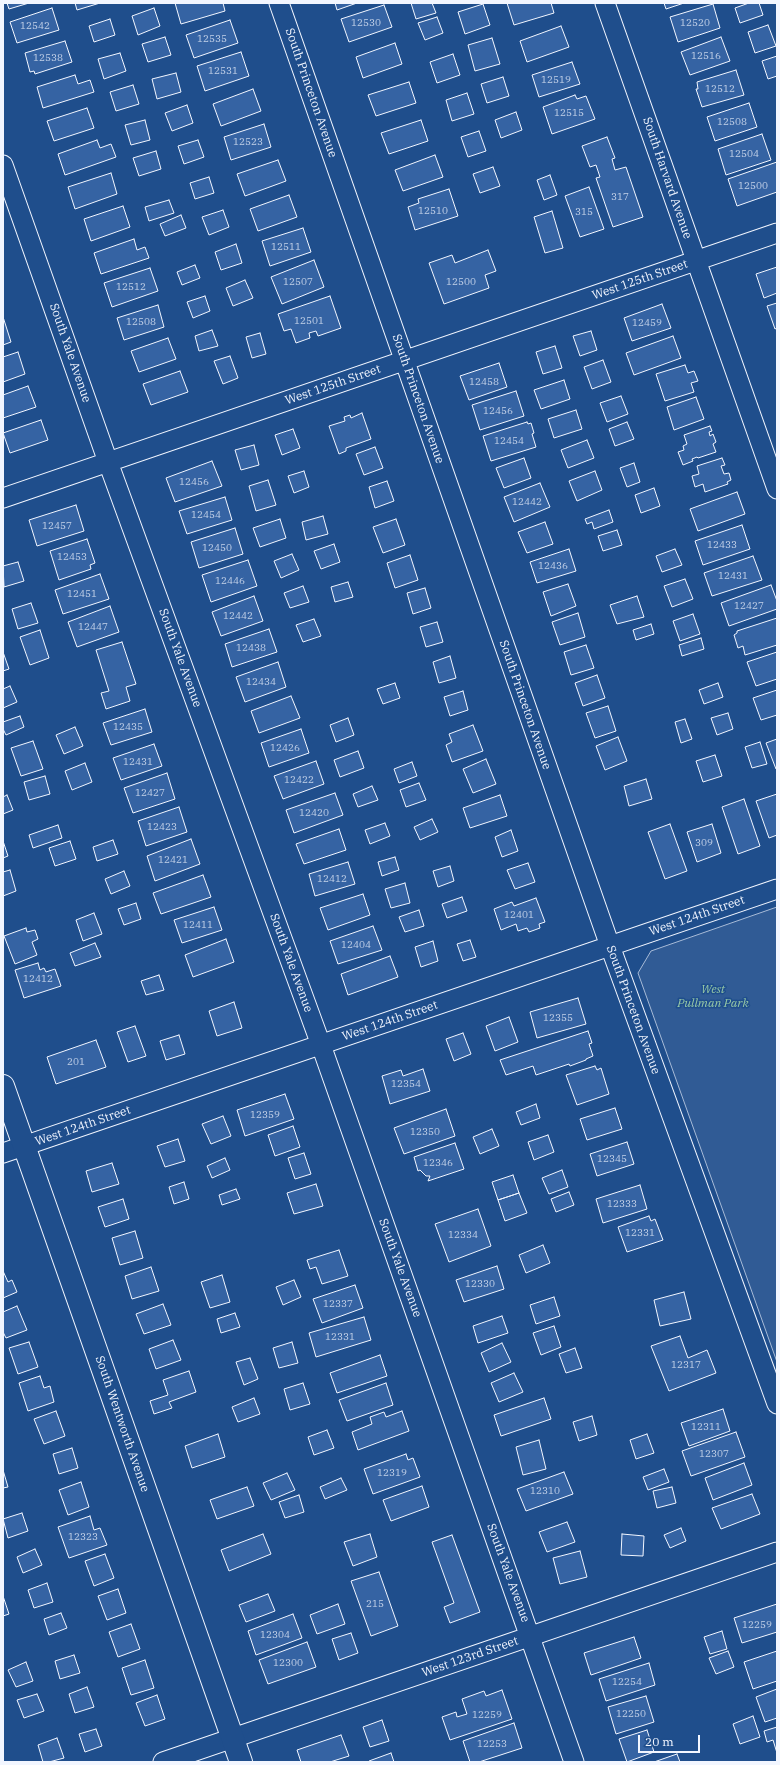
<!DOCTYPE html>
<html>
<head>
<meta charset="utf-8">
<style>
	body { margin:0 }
	#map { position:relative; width:780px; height:1765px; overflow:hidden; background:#1f4e8c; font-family:"IBM Plex Serif",serif }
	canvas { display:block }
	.frame { position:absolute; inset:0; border:4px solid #f2f6ff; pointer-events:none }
	.scale { position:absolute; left:638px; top:1735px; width:62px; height:18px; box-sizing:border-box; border:2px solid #f2f6ff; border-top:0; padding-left:5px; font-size:12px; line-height:14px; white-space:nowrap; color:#f2f6ff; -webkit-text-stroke:3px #1f4e8c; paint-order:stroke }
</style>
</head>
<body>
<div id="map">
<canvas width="780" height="1765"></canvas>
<div class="frame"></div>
<div class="scale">20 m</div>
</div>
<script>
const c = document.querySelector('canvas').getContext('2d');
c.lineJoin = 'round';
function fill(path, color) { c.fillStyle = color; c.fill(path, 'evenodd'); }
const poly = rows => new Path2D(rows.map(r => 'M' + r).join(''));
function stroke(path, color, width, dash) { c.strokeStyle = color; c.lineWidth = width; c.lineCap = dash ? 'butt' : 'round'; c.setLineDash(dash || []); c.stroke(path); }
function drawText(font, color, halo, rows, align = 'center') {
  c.font = font + ' "IBM Plex Serif",serif'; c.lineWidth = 3; c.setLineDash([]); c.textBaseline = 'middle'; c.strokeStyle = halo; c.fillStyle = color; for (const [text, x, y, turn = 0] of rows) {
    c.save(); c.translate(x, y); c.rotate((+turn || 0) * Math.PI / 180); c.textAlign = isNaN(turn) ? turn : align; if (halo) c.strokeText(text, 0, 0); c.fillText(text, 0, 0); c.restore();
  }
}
const built = poly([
	[777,907,777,1362,638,973,651,951,777,907]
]);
fill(built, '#305b95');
stroke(built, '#a8bbd7', 1);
const building = poly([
	[7,3,29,3,9,9,7,3],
	[75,3,100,3,77,10,75,3],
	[175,3,223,3,225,11,181,24,175,3],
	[335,3,357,3,337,10,335,3],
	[411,3,432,3,436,13,416,19,411,3],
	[507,3,551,3,554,13,514,25,507,3],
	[664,3,684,3,666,9,664,3],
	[749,3,759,3,763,15,740,23,735,8,749,3],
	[483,4,490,25,465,34,458,12,483,4],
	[713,4,720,28,678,42,670,17,713,4],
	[384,5,392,27,349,42,341,19,384,5],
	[52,8,59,30,17,43,10,22,52,8],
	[154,8,160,26,138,35,132,16,154,8],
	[437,17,443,33,425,40,418,23,437,17],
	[110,19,115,35,94,42,89,26,110,19],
	[230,20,238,43,194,58,186,35,230,20],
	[768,25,776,46,755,53,748,32,768,25],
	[561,26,569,47,527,62,520,41,561,26],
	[165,37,171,55,148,62,142,44,165,37],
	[721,37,730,61,690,75,681,52,721,37],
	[492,38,500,64,475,71,468,45,492,38],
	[65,41,72,62,35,74,34,71,30,72,25,53,65,41],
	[395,43,402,64,363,78,356,57,395,43],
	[241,52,249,76,205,91,197,66,241,52],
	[120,53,126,71,104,79,98,59,120,53],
	[453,54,460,75,437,83,430,62,453,54],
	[777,56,777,76,768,79,762,61,777,56],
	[572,62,580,84,539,97,532,75,572,62],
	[736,70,744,95,702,107,696,89,698,89,697,82,736,70],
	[176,73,181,92,157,99,152,79,176,73],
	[75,75,78,84,90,80,94,92,43,108,37,87,75,75],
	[503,77,509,96,487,103,481,84,503,77],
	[409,82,416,103,376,116,368,95,409,82],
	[133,85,139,104,116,111,110,92,133,85],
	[253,89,261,111,221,126,213,104,253,89],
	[467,93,474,114,452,121,446,100,467,93],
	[575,95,577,99,586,96,595,119,552,134,543,107,575,95],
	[749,103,757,127,715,141,707,117,749,103],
	[187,105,193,123,172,131,165,113,187,105],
	[87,108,94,128,54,141,47,121,87,108],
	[516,112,522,130,501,138,495,120,516,112],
	[145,120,150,140,131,145,125,125,145,120],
	[421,120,428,141,389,154,381,133,421,120],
	[264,124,271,147,231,160,224,137,264,124],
	[479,131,486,151,468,157,461,137,479,131],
	[762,134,771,160,726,175,718,149,762,134],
	[607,137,615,158,612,159,615,170,626,167,643,217,613,227,596,178,600,177,596,165,590,167,582,146,607,137],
	[97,140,100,148,111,144,116,157,65,175,58,154,97,140],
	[198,140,204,157,184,164,178,146,198,140],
	[156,151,161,169,139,176,133,158,156,151],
	[435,155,443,177,403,191,395,170,435,155],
	[278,160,286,181,245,196,237,174,278,160],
	[777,162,777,192,737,206,728,179,777,162],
	[493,167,500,186,480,193,473,174,493,167],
	[111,173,117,194,75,209,68,187,111,173],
	[550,175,557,195,544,200,537,180,550,175],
	[209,177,214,193,195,199,190,183,209,177],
	[589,187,604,229,580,237,565,196,589,187],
	[449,189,458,216,415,230,408,207,419,203,418,199,449,189],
	[289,195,297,217,258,231,250,209,289,195],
	[169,200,174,213,149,221,145,207,169,200],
	[123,206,130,227,91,241,84,219,123,206],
	[223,210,229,227,209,235,202,217,223,210],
	[552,211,563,248,545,253,534,217,552,211],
	[181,215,186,228,165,236,160,224,181,215],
	[303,228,311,252,270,266,262,241,303,228],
	[134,239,137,250,145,247,149,258,101,274,94,253,134,239],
	[236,244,242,263,221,270,215,252,236,244],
	[488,250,496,271,485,275,489,288,444,304,429,263,452,255,455,263,488,250],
	[314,260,324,287,282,304,271,277,314,260],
	[195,265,200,278,182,285,177,272,195,265],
	[777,267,777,293,764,298,756,274,777,267],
	[150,268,158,291,112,307,104,283,150,268],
	[245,280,253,298,233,306,226,288,245,280],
	[205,296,210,311,193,318,187,302,205,296],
	[330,296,341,328,318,336,316,331,309,333,310,338,296,343,291,329,284,331,278,314,330,296],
	[777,303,777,328,775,329,767,306,777,303],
	[662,304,671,328,632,341,624,318,662,304],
	[158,305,164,327,124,340,117,318,158,305],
	[4,320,11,342,3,345,3,321,4,320],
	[212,330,218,346,199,351,195,336,212,330],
	[591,331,597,350,580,356,573,336,591,331],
	[260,333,266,354,252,358,246,337,260,333],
	[673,336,681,358,634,375,626,353,673,336],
	[168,338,176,359,139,372,131,351,168,338],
	[555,346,562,368,543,374,536,352,555,346],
	[18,352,25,374,3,382,3,357,18,352],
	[230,356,238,378,223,384,214,361,230,356],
	[603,360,611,382,592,389,584,367,603,360],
	[499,363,507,387,469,400,460,376,499,363],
	[685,365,688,373,694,371,698,381,691,383,694,392,665,401,656,374,685,365],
	[180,371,188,392,151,405,143,384,180,371],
	[564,380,570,399,541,409,534,390,564,380],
	[28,386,36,407,3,418,3,395,28,386],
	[516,391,524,416,480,430,472,405,516,391],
	[621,396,628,414,607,422,600,403,621,396],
	[696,397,704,419,674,430,667,407,696,397],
	[576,410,582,429,554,438,548,419,576,410],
	[362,413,371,439,346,448,346,451,339,454,329,426,345,421,344,417,350,415,351,418,362,413],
	[41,420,48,440,10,453,3,433,41,420],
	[527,422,528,424,531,423,534,433,532,434,536,447,491,461,483,436,527,422],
	[627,422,634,439,615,446,609,429,627,422],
	[710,426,712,431,709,432,710,436,713,434,716,442,713,444,716,452,698,458,697,457,692,459,693,461,683,465,678,452,684,450,683,446,687,444,684,435,710,426],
	[293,429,300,448,282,455,275,435,293,429],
	[587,440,594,458,568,468,561,450,587,440],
	[254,445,259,465,241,470,235,450,254,445],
	[375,447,383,468,364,475,356,454,375,447],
	[524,458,531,478,504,488,496,468,524,458],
	[722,458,725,465,721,466,724,474,729,473,731,480,727,482,728,484,705,492,703,484,695,487,692,476,699,474,697,466,722,458],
	[212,461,222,486,175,502,166,478,212,461],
	[634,463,640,482,627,487,620,468,634,463],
	[304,471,309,487,294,493,288,476,304,471],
	[595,471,602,490,577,501,569,481,595,471],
	[268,480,276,505,256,511,249,486,268,480],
	[387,481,394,501,375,508,369,487,387,481],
	[540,483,550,507,514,522,504,497,540,483],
	[654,488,660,506,641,513,635,495,654,488],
	[737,492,745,514,698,531,690,509,737,492],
	[225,497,232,520,187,534,179,511,225,497],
	[76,505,84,531,37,546,29,520,76,505],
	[609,510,613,522,594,529,592,522,587,524,585,519,609,510],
	[323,516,328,534,306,540,302,522,323,516],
	[280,519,286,538,260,547,253,528,280,519],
	[396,519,405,545,383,553,373,527,396,519],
	[545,522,553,544,527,553,518,532,545,522],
	[742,525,750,549,703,565,695,541,742,525],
	[235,528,243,554,199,568,191,542,235,528],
	[617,530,622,545,603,551,598,536,617,530],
	[87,539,95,563,90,565,91,569,59,580,50,551,87,539],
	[334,544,340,562,321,569,314,551,334,544],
	[569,549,576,571,537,583,530,562,569,549],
	[675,549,682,565,662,572,656,556,675,549],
	[292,554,299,570,281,578,274,561,292,554],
	[410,555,418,580,395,588,387,563,410,555],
	[753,556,762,580,712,596,704,573,753,556],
	[248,560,257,586,211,602,202,575,248,560],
	[18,562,24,581,4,587,3,566,18,562],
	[100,574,109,599,63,614,55,590,100,574],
	[685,579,693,599,672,607,664,586,685,579],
	[348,582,353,597,335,602,331,587,348,582],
	[568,584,576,606,551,616,543,592,568,584],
	[771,585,777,601,777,609,729,626,721,603,771,585],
	[303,586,309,602,290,608,284,593,303,586],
	[425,588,431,608,413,614,407,593,425,588],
	[254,596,263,621,221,636,212,612,254,596],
	[637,596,644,617,617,624,610,605,637,596],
	[31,603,38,623,18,629,12,609,31,603],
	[110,606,119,632,77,647,68,622,110,606],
	[578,613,585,637,560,645,552,622,578,613],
	[693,614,700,634,680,641,673,621,693,614],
	[777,618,777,645,745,655,743,646,738,648,734,635,737,633,737,631,777,618],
	[314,619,321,636,303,642,296,625,314,619],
	[437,622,443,642,426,647,420,627,437,622],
	[651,624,654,634,636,640,633,630,651,624],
	[269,629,277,652,232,667,225,644,269,629],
	[40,630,49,658,30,665,20,637,40,630],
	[701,638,704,649,682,656,679,645,701,638],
	[122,642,136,684,126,687,130,701,106,709,101,693,109,691,96,650,122,642],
	[586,645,594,668,571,675,564,652,586,645],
	[3,652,9,669,3,671,3,652],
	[777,652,777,679,756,686,747,662,777,652],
	[450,656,456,678,439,683,433,662,450,656],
	[278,662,286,687,245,702,236,677,278,662],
	[597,675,605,698,583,706,575,683,597,675],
	[395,683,400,698,383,704,377,689,395,683],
	[718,683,723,697,704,704,699,690,718,683],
	[10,686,17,702,3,708,3,689,10,686],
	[777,690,777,715,761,720,753,698,777,690],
	[463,691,468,710,450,716,444,697,463,691],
	[291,696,300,718,259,733,251,711,291,696],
	[608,706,616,731,595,738,586,713,608,706],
	[145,709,152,732,111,745,103,723,145,709],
	[728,713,733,729,717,735,711,718,728,713],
	[20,716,24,727,6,735,3,729,3,722,20,716],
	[348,718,354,735,336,742,330,725,348,718],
	[685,719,692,739,681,743,675,722,685,719],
	[473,725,483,751,452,762,446,745,452,742,449,734,473,725],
	[75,727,83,746,64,754,56,735,75,727],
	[301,729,309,753,269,767,261,743,301,729],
	[618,737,627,761,605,770,596,746,618,737],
	[777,739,777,769,776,769,766,743,777,739],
	[33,741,43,769,21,776,11,748,33,741],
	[760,742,767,764,752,768,745,747,760,742],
	[154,744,162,766,121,780,113,758,154,744],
	[358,751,364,768,340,777,334,760,358,751],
	[715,755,722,776,703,782,696,761,715,755],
	[486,759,496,784,473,793,463,769,486,759],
	[316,761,324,784,283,799,274,776,316,761],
	[412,762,417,776,399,783,394,769,412,762],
	[85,763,92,782,72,790,65,771,85,763],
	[167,773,175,799,133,813,124,788,167,773],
	[45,776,50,794,29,800,24,782,45,776],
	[646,779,652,799,629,806,624,786,646,779],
	[419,783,426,800,406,807,400,790,419,783],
	[372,786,378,800,358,807,353,794,372,786],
	[335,793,343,815,294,833,286,810,335,793],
	[777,794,777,835,769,838,756,801,777,794],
	[7,795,13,810,3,814,3,797,7,795],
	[500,795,507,816,470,828,463,808,500,795],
	[744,799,760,846,738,854,722,807,744,799],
	[179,807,187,832,146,846,138,821,179,807],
	[432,819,438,832,420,840,414,827,432,819],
	[385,823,390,836,370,844,365,830,385,823],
	[670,824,687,871,665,879,648,832,670,824],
	[712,824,721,853,697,862,687,832,712,824],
	[58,825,62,838,33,848,29,835,58,825],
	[339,829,346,850,304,864,296,844,339,829],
	[511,830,518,851,502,857,495,837,511,830],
	[191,839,200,864,155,881,147,856,191,839],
	[113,840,118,854,97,861,93,847,113,840],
	[3,841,8,856,3,858,3,841],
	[70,841,76,859,55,866,49,848,70,841],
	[395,857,399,870,382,876,378,862,395,857],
	[348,862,355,884,315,896,309,874,348,862],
	[528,863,535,882,515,889,507,870,528,863],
	[450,866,454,881,438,887,433,871,450,866],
	[10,870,16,891,3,896,3,872,10,870],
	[124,871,130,886,111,894,105,879,124,871],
	[203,875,211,897,161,914,153,893,203,875],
	[405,883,410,903,391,908,385,889,405,883],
	[363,894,370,915,328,930,320,908,363,894],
	[462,897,467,911,447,918,442,904,462,897],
	[536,898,545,922,539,924,540,928,529,932,527,928,518,931,516,924,501,930,494,909,512,902,514,906,536,898],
	[136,903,141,919,124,925,118,909,136,903],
	[214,907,222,930,182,943,174,920,214,907],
	[419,910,424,926,405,932,399,917,419,910],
	[94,913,102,934,83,941,76,920,94,913],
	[373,926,382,950,338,964,330,941,373,926],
	[26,928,27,932,35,930,38,939,32,942,37,955,15,964,4,936,26,928],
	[226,939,234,962,193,977,185,955,226,939],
	[470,940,476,957,463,961,457,944,470,940],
	[433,941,438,961,421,967,415,947,433,941],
	[95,943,101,957,75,966,70,953,95,943],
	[390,956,398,977,348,995,341,974,390,956],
	[38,963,40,970,44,968,46,972,55,969,61,986,24,998,15,970,38,963],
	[159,975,164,990,146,995,141,981,159,975],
	[578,998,586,1024,537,1038,530,1012,578,998],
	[234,1002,242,1028,217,1036,209,1011,234,1002],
	[509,1017,518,1042,495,1051,486,1026,509,1017],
	[135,1026,146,1056,128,1062,117,1032,135,1026],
	[588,1031,592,1043,589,1044,593,1056,586,1059,586,1060,570,1066,569,1064,536,1075,533,1066,506,1075,500,1060,588,1031],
	[463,1033,471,1054,454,1061,446,1039,463,1033],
	[179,1035,185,1054,166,1060,160,1041,179,1035],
	[96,1040,106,1067,56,1084,47,1057,96,1040],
	[595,1066,597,1070,601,1068,609,1094,577,1105,566,1075,595,1066],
	[423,1069,430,1091,390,1104,382,1076,401,1070,403,1076,423,1069],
	[285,1094,294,1119,245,1136,237,1110,285,1094],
	[536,1104,540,1118,521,1125,516,1112,536,1104],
	[615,1108,622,1129,587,1140,580,1119,615,1108],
	[446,1109,455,1136,404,1154,394,1128,446,1109],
	[223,1116,231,1136,211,1144,202,1124,223,1116],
	[293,1126,300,1147,275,1156,268,1135,293,1126],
	[492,1129,499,1146,480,1154,473,1137,492,1129],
	[548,1135,554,1152,534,1160,528,1142,548,1135],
	[178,1139,185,1161,165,1167,157,1146,178,1139],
	[627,1142,634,1164,597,1176,590,1154,627,1142],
	[455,1143,464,1169,428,1181,430,1176,426,1176,420,1170,418,1171,414,1157,455,1143],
	[304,1153,311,1174,295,1179,288,1158,304,1153],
	[225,1158,230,1170,212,1178,207,1166,225,1158],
	[112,1163,119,1184,92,1192,86,1171,112,1163],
	[562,1170,568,1187,549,1194,542,1178,562,1170],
	[513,1175,519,1193,498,1200,492,1182,513,1175],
	[184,1182,189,1199,174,1204,169,1187,184,1182],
	[316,1184,323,1206,294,1214,287,1193,316,1184],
	[640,1185,647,1209,603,1223,596,1199,640,1185],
	[236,1189,240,1199,222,1205,219,1195,236,1189],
	[569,1192,574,1205,556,1212,551,1199,569,1192],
	[519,1193,527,1213,505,1221,498,1200,519,1193],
	[123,1199,129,1219,105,1227,98,1207,123,1199],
	[478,1209,491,1246,449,1262,435,1224,478,1209],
	[649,1216,651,1221,655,1219,663,1240,627,1252,618,1227,649,1216],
	[135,1231,143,1258,120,1265,112,1238,135,1231],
	[543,1245,550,1263,526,1273,519,1255,543,1245],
	[339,1250,348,1276,322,1284,316,1267,310,1269,307,1260,339,1250],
	[497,1266,504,1289,464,1302,456,1280,497,1266],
	[151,1267,159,1291,132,1299,125,1276,151,1267],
	[3,1271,8,1282,12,1280,17,1292,3,1298,3,1271],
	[222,1275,230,1302,210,1308,201,1282,222,1275],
	[294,1280,301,1297,283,1305,276,1287,294,1280],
	[355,1285,363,1308,322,1323,313,1299,355,1285],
	[684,1292,691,1319,660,1326,654,1300,684,1292],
	[554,1297,560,1316,536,1324,530,1305,554,1297],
	[163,1304,171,1325,144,1334,136,1314,163,1304],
	[17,1306,27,1330,6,1338,3,1332,3,1312,17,1306],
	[235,1313,240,1327,221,1333,217,1319,235,1313],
	[502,1316,508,1333,478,1343,473,1326,502,1316],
	[364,1317,371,1340,316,1357,309,1333,364,1317],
	[554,1326,561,1347,541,1355,533,1333,554,1326],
	[680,1336,688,1358,707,1350,716,1373,669,1391,651,1346,680,1336],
	[173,1340,181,1360,156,1369,149,1349,173,1340],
	[29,1342,38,1367,18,1374,9,1348,29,1342],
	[292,1342,298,1363,279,1368,273,1348,292,1342],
	[502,1343,511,1362,489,1372,481,1353,502,1343],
	[575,1348,582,1368,566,1373,559,1354,575,1348],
	[380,1355,387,1376,337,1393,330,1373,380,1355],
	[250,1358,258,1379,244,1385,236,1362,250,1358],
	[189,1371,196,1392,169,1402,172,1408,154,1414,150,1401,168,1395,163,1380,189,1371],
	[514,1373,523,1392,499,1402,491,1383,514,1373],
	[40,1376,44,1388,50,1386,54,1402,28,1411,19,1383,40,1376],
	[303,1383,310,1404,290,1410,284,1389,303,1383],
	[386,1383,393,1405,347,1421,339,1400,386,1383],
	[254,1398,260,1414,238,1422,232,1407,254,1398],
	[544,1398,551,1419,501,1436,494,1415,544,1398],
	[723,1409,730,1431,689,1446,681,1423,723,1409],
	[56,1411,65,1436,44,1444,34,1419,56,1411],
	[402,1411,409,1431,358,1450,352,1432,372,1424,370,1417,384,1412,386,1417,402,1411],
	[592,1416,597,1435,579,1441,573,1422,592,1416],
	[327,1430,334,1448,314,1455,308,1437,327,1430],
	[736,1432,745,1457,691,1476,682,1451,736,1432],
	[218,1434,225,1457,192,1468,185,1446,218,1434],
	[647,1434,654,1453,636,1459,630,1440,647,1434],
	[539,1440,546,1469,523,1475,516,1447,539,1440],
	[72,1448,78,1468,59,1474,53,1454,72,1448],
	[406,1454,408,1460,413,1458,420,1477,373,1494,364,1469,406,1454],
	[744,1463,752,1485,713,1500,705,1478,744,1463],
	[664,1469,669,1482,648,1490,643,1477,664,1469],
	[3,1470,8,1487,3,1488,3,1470],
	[564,1472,573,1494,526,1511,517,1489,564,1472],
	[287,1473,295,1490,271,1500,263,1483,287,1473],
	[341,1478,347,1490,325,1499,320,1487,341,1478],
	[81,1482,89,1507,68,1515,59,1490,81,1482],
	[422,1486,429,1507,391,1521,383,1500,422,1486],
	[247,1487,254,1506,217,1519,210,1500,247,1487],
	[672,1487,676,1503,657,1508,653,1491,672,1487],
	[752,1494,760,1514,721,1529,712,1508,752,1494],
	[299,1495,304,1512,285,1518,279,1502,299,1495],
	[22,1513,28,1531,8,1538,3,1519,22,1513],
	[90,1516,94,1530,100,1528,107,1545,69,1558,58,1527,90,1516],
	[567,1522,575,1542,547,1552,539,1532,567,1522],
	[681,1528,686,1541,670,1548,664,1535,681,1528],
	[263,1534,271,1554,229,1571,221,1550,263,1534],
	[370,1534,377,1557,353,1566,344,1542,370,1534],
	[622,1534,644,1536,643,1556,621,1555,622,1534],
	[452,1535,480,1612,450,1623,444,1607,454,1603,432,1542,452,1535],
	[35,1549,42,1565,23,1573,17,1557,35,1549],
	[580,1551,587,1577,560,1584,553,1558,580,1551],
	[105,1554,114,1578,94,1586,85,1561,105,1554],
	[379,1572,398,1626,371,1636,351,1581,379,1572],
	[47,1583,53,1602,34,1608,28,1590,47,1583],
	[118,1589,126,1613,107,1620,98,1596,118,1589],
	[268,1594,275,1611,246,1622,239,1605,268,1594],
	[3,1596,9,1614,3,1616,3,1596],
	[338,1604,345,1624,317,1634,310,1615,338,1604],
	[777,1604,777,1632,742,1643,734,1618,777,1604],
	[61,1613,67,1628,49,1635,44,1619,61,1613],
	[293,1614,302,1638,256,1655,248,1631,293,1614],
	[131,1624,140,1649,118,1657,109,1632,131,1624],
	[722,1631,727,1649,710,1654,704,1637,722,1631],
	[351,1633,358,1653,339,1660,332,1639,351,1633],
	[634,1637,641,1658,591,1675,584,1653,634,1637],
	[307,1642,316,1667,268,1684,259,1660,307,1642],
	[728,1651,734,1667,716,1674,709,1658,728,1651],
	[777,1651,777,1681,753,1689,744,1662,777,1651],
	[74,1655,80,1673,60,1679,55,1661,74,1655],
	[145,1660,154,1688,131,1695,122,1668,145,1660],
	[26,1662,33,1681,16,1687,8,1670,26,1662],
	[649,1663,655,1685,606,1701,599,1679,649,1663],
	[87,1687,94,1707,75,1713,69,1694,87,1687],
	[777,1689,777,1718,765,1722,756,1697,777,1689],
	[502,1690,512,1719,450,1740,442,1717,456,1712,457,1717,467,1714,462,1699,484,1691,486,1696,502,1690],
	[37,1694,44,1711,24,1718,17,1700,37,1694],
	[157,1695,165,1719,145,1726,136,1703,157,1695],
	[646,1696,654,1722,616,1734,608,1707,646,1696],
	[753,1716,760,1737,740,1744,733,1724,753,1716],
	[382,1720,389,1741,370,1747,363,1727,382,1720],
	[514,1723,522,1748,479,1762,470,1762,463,1741,514,1723],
	[777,1727,777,1753,773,1740,767,1742,764,1731,777,1727],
	[96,1729,102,1746,85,1752,79,1734,96,1729],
	[647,1730,654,1752,627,1762,619,1739,647,1730],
	[341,1735,349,1756,330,1762,301,1762,297,1750,341,1735],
	[57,1738,64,1758,49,1762,43,1762,38,1745,57,1738],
	[391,1753,394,1762,370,1762,369,1761,391,1753],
	[677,1754,680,1762,654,1762,677,1754]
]);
fill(building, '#3563a3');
stroke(building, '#f2f6ff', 1);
const street = poly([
	[279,3,610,946,777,1404],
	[605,3,777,489],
	[3,165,108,462,321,1045,574,1762],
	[3,498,777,233],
	[3,1153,777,889],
	[163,1762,777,1552]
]);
const secondary = poly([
	[3,1086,241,1762]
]);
stroke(street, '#f2f6ff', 21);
stroke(secondary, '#f2f6ff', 24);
stroke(street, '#1f4e8c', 19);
stroke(secondary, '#1f4e8c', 22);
drawText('10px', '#c3d1e8', null, [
	["12530",366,23],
	["12520",695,23],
	["12542",35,26],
	["12535",212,39],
	["12516",706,56],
	["12538",48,58],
	["12531",223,71],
	["12519",556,80],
	["12512",720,89],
	["12515",569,113],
	["12508",732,122],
	["12523",248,142],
	["12504",744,154],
	["12500",753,186],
	["317",620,197],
	["12510",433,211],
	["315",584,212],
	["12511",286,247],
	["12507",298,282],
	["12500",461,282],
	["12512",131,287],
	["12501",309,321],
	["12508",141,322],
	["12459",647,323],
	["12458",484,382],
	["12456",498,411],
	["12454",509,441],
	["12456",194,482],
	["12442",527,502],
	["12454",206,515],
	["12457",57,526],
	["12433",722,545],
	["12450",217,548],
	["12453",72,557],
	["12436",553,566],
	["12431",733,576],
	["12446",230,581],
	["12451",82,594],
	["12427",749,606],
	["12442",238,616],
	["12447",93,627],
	["12438",251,648],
	["12434",261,682],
	["12435",128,727],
	["12426",285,748],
	["12431",138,762],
	["12422",299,780],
	["12427",150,793],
	["12420",314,813],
	["12423",162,827],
	["309",704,843],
	["12421",173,860],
	["12412",332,879],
	["12401",519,915],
	["12411",198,925],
	["12404",356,945],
	["12412",38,979],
	["12355",558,1018],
	["201",76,1062],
	["12354",406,1084],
	["12359",265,1115],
	["12350",425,1132],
	["12345",612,1159],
	["12346",438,1163],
	["12333",622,1204],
	["12331",640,1233],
	["12334",463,1235],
	["12330",480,1284],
	["12337",338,1304],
	["12331",340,1337],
	["12317",686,1365],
	["12311",706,1427],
	["12307",714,1454],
	["12319",392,1473],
	["12310",545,1491],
	["12323",83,1537],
	["215",375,1604],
	["12259",757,1625],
	["12304",275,1635],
	["12300",288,1663],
	["12254",627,1682],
	["12250",631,1714],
	["12259",487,1715],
	["12253",492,1744]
]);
drawText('12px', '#f2f6ff', '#1f4e8c', [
	["South Princeton Avenue",311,93,71],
	["South Harvard Avenue",667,178,71],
	["West 125th Street",640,280,-19],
	["South Yale Avenue",70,353,71],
	["West 125th Street",333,385,-19],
	["South Princeton Avenue",418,399,71],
	["South Yale Avenue",180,658,70],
	["South Princeton Avenue",525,705,71],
	["West 124th Street",697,916,-19],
	["South Yale Avenue",291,963,70],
	["South Princeton Avenue",633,1010,70],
	["West 124th Street",390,1021,-19],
	["West 124th Street",83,1126,-19],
	["South Yale Avenue",400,1268,70],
	["South Wentworth Avenue",122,1424,71],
	["South Yale Avenue",508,1573,70],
	["West 123rd Street",470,1657,-19]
]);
drawText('italic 12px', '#97c8a6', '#1f4e8c', [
	["West",713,990],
	["Pullman Park",713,1004]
]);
</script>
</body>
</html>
